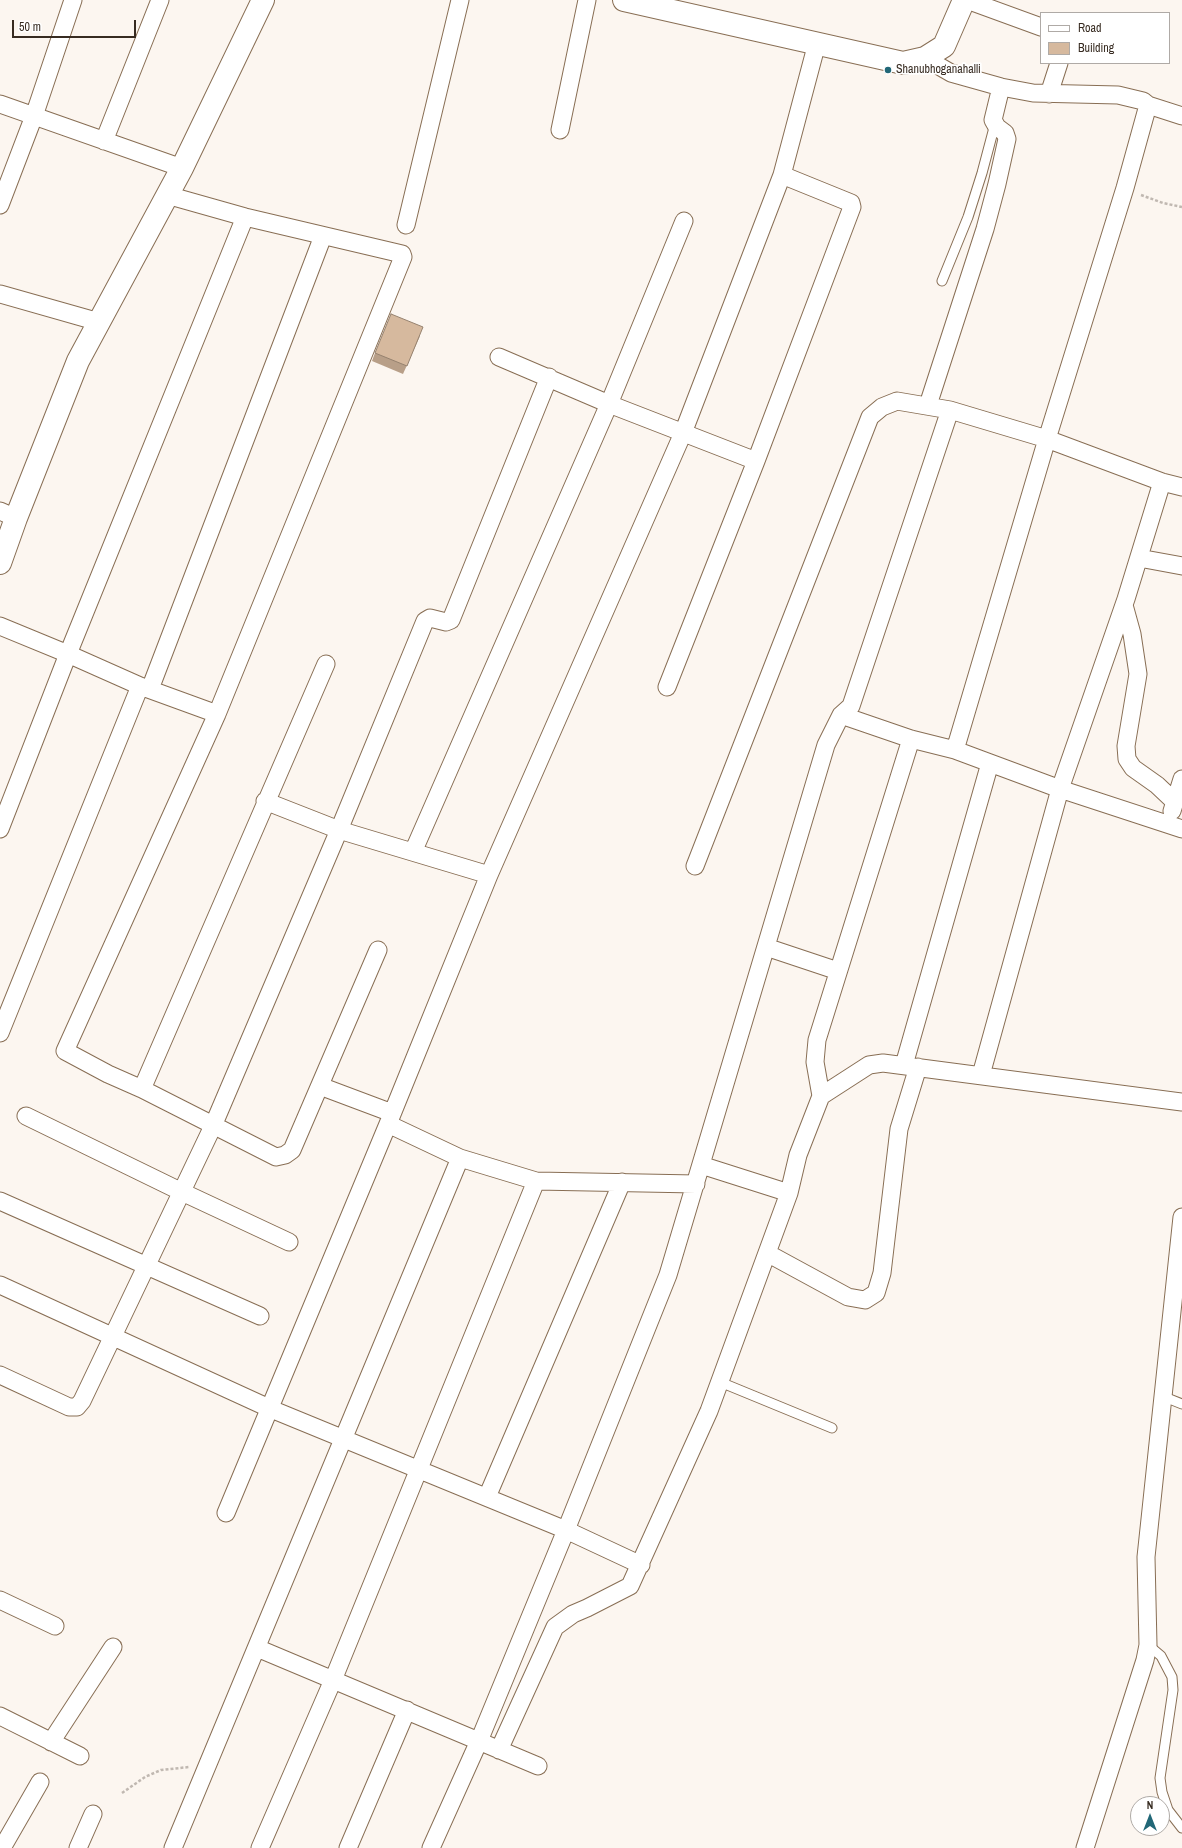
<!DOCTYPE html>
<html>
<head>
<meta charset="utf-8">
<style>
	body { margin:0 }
	#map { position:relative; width:1182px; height:1848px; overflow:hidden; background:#fcf6f0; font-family:"Archivo Narrow",sans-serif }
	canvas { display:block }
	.legend { position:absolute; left:1040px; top:12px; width:130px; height:52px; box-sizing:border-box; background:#fff; border:1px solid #afaaa6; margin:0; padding:5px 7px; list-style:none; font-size:12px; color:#372b21 }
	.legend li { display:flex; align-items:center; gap:8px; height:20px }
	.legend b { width:20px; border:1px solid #afaaa6 }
	.north { position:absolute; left:1130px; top:1796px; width:40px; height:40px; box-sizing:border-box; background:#fff; border:1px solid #afaaa6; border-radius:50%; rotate:0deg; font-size:11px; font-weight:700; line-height:16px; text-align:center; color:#372b21 }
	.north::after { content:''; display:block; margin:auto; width:14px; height:18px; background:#216777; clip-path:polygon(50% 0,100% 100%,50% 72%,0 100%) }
	.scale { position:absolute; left:12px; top:20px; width:124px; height:18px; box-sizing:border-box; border:2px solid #372b21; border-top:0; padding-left:5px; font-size:12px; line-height:14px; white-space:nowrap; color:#372b21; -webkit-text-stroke:3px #fff; paint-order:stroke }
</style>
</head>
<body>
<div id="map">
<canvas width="1182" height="1848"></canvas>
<ul class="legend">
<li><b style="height:5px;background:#fff"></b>Road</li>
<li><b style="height:11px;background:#d6b99e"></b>Building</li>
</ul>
<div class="north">N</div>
<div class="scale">50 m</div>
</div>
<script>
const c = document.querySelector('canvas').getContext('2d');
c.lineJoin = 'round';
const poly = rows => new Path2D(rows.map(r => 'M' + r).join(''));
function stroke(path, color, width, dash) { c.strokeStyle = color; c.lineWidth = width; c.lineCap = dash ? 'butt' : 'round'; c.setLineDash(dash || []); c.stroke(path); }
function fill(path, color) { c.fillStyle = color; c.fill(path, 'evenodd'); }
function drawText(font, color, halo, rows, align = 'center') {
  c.font = font + ' "Archivo Narrow",sans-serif'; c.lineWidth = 3.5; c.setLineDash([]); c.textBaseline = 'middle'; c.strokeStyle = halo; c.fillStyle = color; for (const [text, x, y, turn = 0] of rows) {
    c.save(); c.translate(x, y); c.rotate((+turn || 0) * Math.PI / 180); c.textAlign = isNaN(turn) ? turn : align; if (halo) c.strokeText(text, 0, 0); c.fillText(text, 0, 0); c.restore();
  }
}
const service = poly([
	[942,281,968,217,982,173,995,124],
	[720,1382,832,1428],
	[1162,1396,1182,1404],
	[1148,1645,1161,1656,1172,1677,1173,1690,1160,1778,1162,1792,1168,1810,1182,1828]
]);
const minor = poly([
	[967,0,1041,27],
	[925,58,951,73,1001,87,1033,93,1118,95,1143,101,1148,105,1125,188,1047,439,955,750],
	[1049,94,1059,63],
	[0,104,182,168],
	[1148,105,1182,116],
	[560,130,587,0],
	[104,141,160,0],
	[167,195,245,217,402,254,403,257,217,714],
	[0,205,34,116,73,0],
	[406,225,460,0],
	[0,294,99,322],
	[499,357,609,404,756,461],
	[928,405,985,229,997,184,1007,139,1005,133,997,127,993,120,1001,87],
	[0,511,16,518],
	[1139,558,1182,566],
	[1124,605,1132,634,1138,674,1126,746,1127,759,1133,768,1157,785,1175,802],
	[0,626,68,654,140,686,217,714,65,1051,108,1074,142,1089],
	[326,664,142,1089,276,1157,285,1155,292,1150,378,950],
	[667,687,756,461,852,207,851,203,782,175],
	[150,689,323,236],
	[841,715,911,739,955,750,1060,789,1182,829],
	[265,801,339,830,489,875],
	[1172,811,1182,779],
	[0,829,68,654,245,217],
	[413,852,609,404,684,221],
	[695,866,870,417,882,407,897,401,950,410,1047,439,1162,482,1182,487],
	[766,947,838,971],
	[0,1033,140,686],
	[904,1065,990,763],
	[981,1075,1060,789,1126,599,1162,482],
	[320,1086,392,1113],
	[821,1096,815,1062,817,1040,911,739],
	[26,1116,182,1192,289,1242],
	[388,1124,460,1158,536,1181,696,1184],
	[701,1165,789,1193,798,1155,821,1096,869,1065,883,1063,1182,1102],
	[0,1201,260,1316],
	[767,1253,848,1297,865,1300,876,1293,882,1273,899,1129,918,1067],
	[0,1285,271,1409,566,1530,641,1565],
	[0,1375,69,1407,77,1407,82,1401,213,1126,339,830,425,621,430,618,446,622,451,620,549,377],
	[487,1497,622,1182],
	[226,1513,388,1124,489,875,683,433,782,175,817,43],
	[0,1600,55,1626],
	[257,1648,538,1766],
	[0,1716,80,1756],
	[51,1742,113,1647],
	[499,1750,555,1627,573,1614,587,1608,630,1586,709,1411,789,1193],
	[2,1848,40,1782],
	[78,1848,93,1814],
	[173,1848,460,1158],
	[260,1848,333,1680,536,1181],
	[348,1848,407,1710],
	[431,1848,479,1741,566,1530,668,1275,826,745,841,715,851,706,950,410],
	[1085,1848,1145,1660,1148,1645,1146,1557,1182,1217]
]);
const tertiary = poly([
	[624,0,903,63,925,58,944,46,964,0],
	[0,563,16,518,78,361,182,168,263,0]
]);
stroke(service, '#886e54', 11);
stroke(minor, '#886e54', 19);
stroke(tertiary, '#886e54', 24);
stroke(poly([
	[1141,195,1163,203,1182,207],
	[122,1793,145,1777,161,1770,189,1767]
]), '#c0b8b1', 2.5, [3, 2]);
stroke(service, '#fff', 9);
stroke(minor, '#fff', 17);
stroke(tertiary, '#fff', 22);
fill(poly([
	[420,336,403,374,372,361,375,353]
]), '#b89f88');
const building = poly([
	[391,314,423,327,407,366,375,353,391,314]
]);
fill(building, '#d6b99e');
stroke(building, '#96826f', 1);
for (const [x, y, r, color] of [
	[888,70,4,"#216777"]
]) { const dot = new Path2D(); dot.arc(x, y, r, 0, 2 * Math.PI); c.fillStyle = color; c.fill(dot); stroke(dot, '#fff', 1.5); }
drawText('12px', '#372b21', '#fff', [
	["Shanubhoganahalli",896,70]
], 'left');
</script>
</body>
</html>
